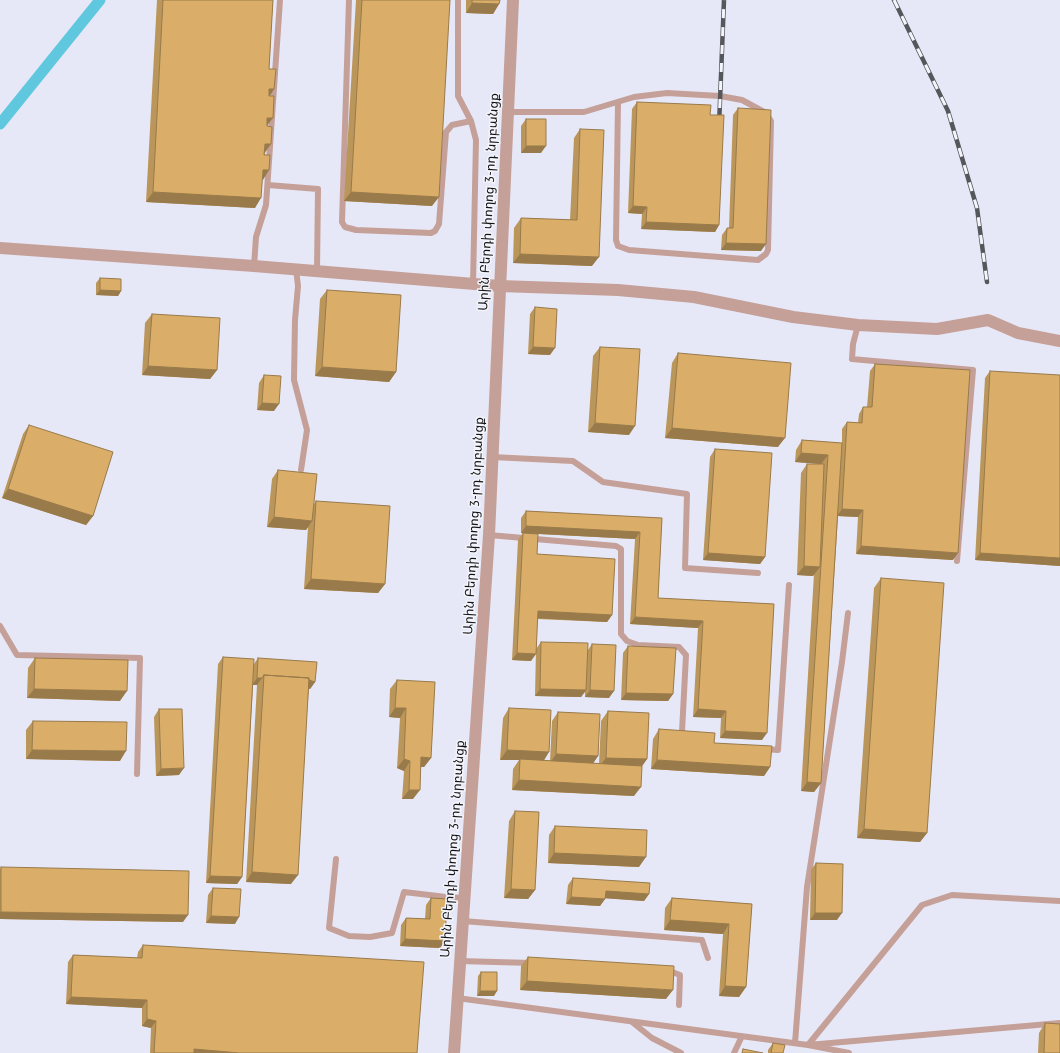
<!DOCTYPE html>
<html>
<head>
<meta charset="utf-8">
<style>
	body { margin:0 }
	canvas { display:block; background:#f4f5fc }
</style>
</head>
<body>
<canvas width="1060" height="1053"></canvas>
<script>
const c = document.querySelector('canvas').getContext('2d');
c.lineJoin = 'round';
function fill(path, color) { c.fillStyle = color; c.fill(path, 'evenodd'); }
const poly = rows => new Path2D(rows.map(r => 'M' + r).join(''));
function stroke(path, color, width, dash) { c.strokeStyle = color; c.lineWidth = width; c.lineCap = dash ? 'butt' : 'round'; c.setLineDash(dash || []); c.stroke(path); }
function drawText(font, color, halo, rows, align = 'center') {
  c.font = font + ' "PT Sans","Noto Sans Armenian",sans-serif'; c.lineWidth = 3; c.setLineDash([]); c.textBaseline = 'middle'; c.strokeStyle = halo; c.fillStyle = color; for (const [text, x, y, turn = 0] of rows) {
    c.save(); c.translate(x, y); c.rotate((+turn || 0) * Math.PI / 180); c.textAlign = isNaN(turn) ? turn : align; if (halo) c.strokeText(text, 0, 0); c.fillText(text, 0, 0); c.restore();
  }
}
fill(poly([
	[0,0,1060,0,1060,1053,0,1053]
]), '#e7e8f7');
stroke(poly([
	[0,124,100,0]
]), '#5fc7de', 11);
stroke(poly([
	[349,0,342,222,345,227,356,230,431,233,435,231,439,224,446,132,452,125,471,121],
	[458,0,458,96,471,121,476,140,473,284],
	[508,112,584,112,634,97,667,93,720,96,742,100,766,113,771,121,768,250,766,254,758,260,629,250,618,246,616,240,618,102],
	[268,185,318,189,317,271],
	[254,266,256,237,266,205,280,0],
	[296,269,298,286,295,320,294,380,307,430,301,470],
	[858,325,853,344,852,359,973,370,957,561],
	[492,457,573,461,603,482,687,494,685,568,758,573],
	[489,535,616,546,621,549,621,634,627,641,638,645,679,647,686,655,682,732,687,735],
	[0,626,17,655,140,658,137,774],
	[764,749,778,750,789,585],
	[336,859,329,928,349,936,370,937,392,933,404,892,446,897,464,898],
	[463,921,702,940,708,958],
	[459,961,532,963],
	[667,970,680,975,679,1005],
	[457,998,808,1045,922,905,952,895,1060,901],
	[632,1022,652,1038,681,1053],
	[795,1043,807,887,842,662,848,613],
	[734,1053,742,1036],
	[849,1053,808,1045,1060,1023]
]), '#c5a098', 6);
stroke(poly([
	[0,248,254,266,499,286,618,290,694,297,793,317,858,325,937,329,988,320,1018,333,1060,341],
	[454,1053,489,535,513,0]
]), '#c5a098', 12);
const rail = poly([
	[894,0,948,111,977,208,987,282],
	[719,126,724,0]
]);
stroke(rail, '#56575b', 4.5);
stroke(rail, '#f4f5fc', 3, [9]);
fill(poly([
	[157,0,273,0,269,69,270,96,267,126,271,144,265,153,262,180,255,208,146,202],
	[356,0,450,0,432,206,344,201],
	[466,0,500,0,499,4,493,14,466,13],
	[637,102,710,115,719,225,715,232,641,229,642,214,628,213,632,109],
	[738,108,761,251,721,250,722,235,727,228,729,228,733,115],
	[526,119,541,153,521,153,521,126],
	[580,129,592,266,513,263,514,228,521,218,570,220,574,138],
	[100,278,121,291,118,296,96,295,96,283],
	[327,290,396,372,389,382,315,376,320,299],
	[535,307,550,355,528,354,530,314],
	[152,314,217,370,210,379,142,375,145,323],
	[600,347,629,435,588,432,593,356],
	[678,353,778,447,665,438,672,363],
	[875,364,953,560,856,554,858,517,838,516,821,783,814,792,801,791,814,574,813,576,797,575,801,473,807,464,821,464,795,462,796,450,802,440,842,443,842,429,847,422,858,423,859,414,863,407,867,407,870,371],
	[990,371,1060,566,975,560,985,378],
	[264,375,274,411,257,410,259,383],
	[29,425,93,516,86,525,2,498,23,434],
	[715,449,765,557,760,564,703,560,710,457],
	[278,470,314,504,316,501,385,584,378,593,304,589,308,527,306,530,267,527,272,479],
	[526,511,662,518,658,598,774,604,762,740,720,738,721,718,693,717,698,628,630,624,635,539,538,534,537,554,612,615,607,622,537,619,536,649,541,642,588,650,592,644,609,698,585,697,585,692,581,697,535,696,536,649,531,661,512,660,518,540,523,533,521,533,521,518],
	[881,578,927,833,920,842,857,838,874,588],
	[628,646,673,694,668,701,621,700,623,653],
	[223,657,254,664,258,658,315,682,310,689,309,689,291,884,246,882,257,685,253,685,242,877,237,884,206,883,218,664],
	[35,658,120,701,27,698,28,668],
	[397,680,431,758,424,767,421,767,413,799,402,799,404,771,397,768,400,718,389,717,390,689],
	[509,708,543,761,550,761,552,721,558,712,598,756,593,763,599,764,601,721,608,711,647,759,642,766,634,796,512,790,513,769,519,760,500,760,503,718],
	[159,709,179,775,156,776,154,717],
	[33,721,120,761,26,759,26,730],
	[659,729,714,743,770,767,764,776,651,769,653,739],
	[515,811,535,890,528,899,504,898,509,821],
	[555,826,639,867,548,863,549,835],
	[816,863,837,920,810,920,811,870],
	[1,867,183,922,0,919,0,869],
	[573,878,649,894,644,901,605,898,605,899,600,906,566,904,568,885],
	[213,888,235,924,206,923,208,895],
	[431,898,445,941,440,948,400,946,401,925,406,918,425,919,426,905],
	[672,898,752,904,746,987,739,997,719,996,723,934,664,930,665,908],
	[143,945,417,1053,150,1053,151,1028,142,1026,142,1008,66,1004,68,962,73,955,137,958,138,952],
	[528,957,666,999,520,990,521,966],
	[481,972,494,996,477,996,478,976],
	[1045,1023,1060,1053,1038,1053,1039,1033],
	[773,1043,783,1053,768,1053,768,1050]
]), '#bb965a');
fill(poly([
	[472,3,499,4,493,14,466,13],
	[269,89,274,89,268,99],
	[267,118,273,118,266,127],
	[265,144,271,144,264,153],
	[526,146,546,146,541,153,521,153],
	[263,170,269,170,263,180],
	[153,192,261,198,255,208,146,202],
	[351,192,439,197,432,206,344,201],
	[633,206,647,207,642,214,628,213],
	[646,222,719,225,715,232,641,229],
	[726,243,766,244,761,251,721,250],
	[520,254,599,257,592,266,513,263],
	[100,290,121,291,118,296,96,295],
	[533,347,555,348,550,355,528,354],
	[148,366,217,370,210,379,142,375],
	[322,367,396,372,389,382,315,376],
	[262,403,279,404,274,411,257,410],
	[595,423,635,426,629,435,588,432],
	[672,428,785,438,778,447,665,438],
	[801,453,828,455,821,464,795,462],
	[8,489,93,516,86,525,2,498],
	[842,509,863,510,858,517,837,516],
	[274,517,312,521,306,530,267,527],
	[526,526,640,532,635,539,521,533],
	[861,546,958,553,953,560,856,554],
	[708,553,765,557,760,564,703,560],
	[980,553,1060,558,1060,566,975,560],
	[804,566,820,567,813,576,797,575],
	[311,579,385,584,378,593,304,589],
	[538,611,612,615,607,622,533,618],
	[635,617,703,621,698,628,630,624],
	[517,653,536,654,531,661,512,660],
	[257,678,262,678,257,685,252,685],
	[308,680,315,682,310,689,303,687],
	[34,689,127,691,120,701,27,698],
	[540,689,586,690,581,697,535,696],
	[590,690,614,691,609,698,585,697],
	[626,693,673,694,668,701,621,700],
	[395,708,406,708,400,718,389,717],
	[698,709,726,711,721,718,693,717],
	[725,731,767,733,762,740,720,738],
	[32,750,126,751,120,761,26,759],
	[507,750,549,752,543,762,520,759,519,760,500,760],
	[556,754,598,756,592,765,550,763],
	[421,757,431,758,424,767,415,767],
	[606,758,647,759,640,769,599,767],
	[404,759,410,761,404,771,397,768],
	[657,760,770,767,764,776,651,769],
	[184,768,179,775,156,776,161,769],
	[519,780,641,787,634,796,512,790],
	[807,782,821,783,814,792,801,791],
	[409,790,420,790,413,799,402,799],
	[864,829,927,833,920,842,857,838],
	[554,853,646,857,639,867,548,863],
	[252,872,298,875,291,884,246,882],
	[210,876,242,877,237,884,206,883],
	[511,889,535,890,528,899,504,898],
	[606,891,649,894,644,901,601,898],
	[571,897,605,899,600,906,566,904],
	[0,912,1,912,188,915,183,922,0,919],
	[815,913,842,913,837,920,810,920],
	[211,916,239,917,235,924,206,923],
	[670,920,729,924,723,934,664,930],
	[405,939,445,941,440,948,400,946],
	[527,981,673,990,666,999,520,990],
	[725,986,746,987,739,997,719,996],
	[480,991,497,991,494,996,477,996],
	[71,997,147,1000,142,1008,66,1004],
	[147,1019,156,1021,151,1028,142,1026],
	[194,1049,240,1053,191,1053]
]), '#997a4a');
const building = poly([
	[163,0,273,0,269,69,276,69,274,89,269,89,269,96,274,96,273,118,267,118,267,126,272,127,271,144,265,144,264,155,270,155,269,170,263,170,261,198,153,192,163,0],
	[362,0,450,0,439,197,351,192,362,0],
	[472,0,500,0,499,4,472,3,472,0],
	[637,102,711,105,710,115,724,115,719,225,646,222,647,207,633,206,637,102],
	[738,108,771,110,766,244,726,243,727,228,733,228,738,108],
	[526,119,546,119,546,146,526,146,526,119],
	[580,129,604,130,599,257,520,254,521,218,577,220,580,129],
	[100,278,121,279,121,291,100,290,100,278],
	[327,290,401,295,396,372,322,367,327,290],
	[535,307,557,309,555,348,533,347,535,307],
	[152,314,220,318,217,370,148,366,152,314],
	[600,347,640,349,635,426,595,423,600,347],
	[678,353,791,363,785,438,672,428,678,353],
	[875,364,970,370,958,553,861,546,863,510,842,509,847,422,862,423,863,407,872,407,875,364],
	[990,371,1060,375,1060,558,980,553,990,371],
	[264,375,281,376,279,404,262,403,264,375],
	[29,425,113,452,93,516,8,489,29,425],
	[802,440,842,443,821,783,807,782,828,455,801,453,802,440],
	[715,449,772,453,765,557,708,553,715,449],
	[807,464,824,464,820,567,804,566,807,464],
	[278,470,317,474,312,521,274,517,278,470],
	[316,501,390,506,385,584,311,579,316,501],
	[526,511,662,518,658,598,774,604,767,733,725,731,726,711,698,709,703,621,635,617,640,532,526,526,526,511],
	[523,533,538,534,537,554,615,559,612,615,538,611,536,654,517,653,523,533],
	[881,578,944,583,927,833,864,829,881,578],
	[541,642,588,643,586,690,540,689,541,642],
	[592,644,616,645,614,691,590,690,592,644],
	[628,646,676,648,673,694,626,693,628,646],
	[223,657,254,659,242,877,210,876,223,657],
	[35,658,128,660,127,691,34,689,35,658],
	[258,658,317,662,315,682,309,680,309,678,264,675,262,678,257,678,258,658],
	[264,675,309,678,298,875,252,872,264,675],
	[397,680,435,682,431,758,421,757,420,790,409,790,410,761,404,759,406,708,395,708,397,680],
	[509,708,551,710,549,752,507,750,509,708],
	[159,709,182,709,184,768,161,769,159,709],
	[608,711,649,713,647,759,606,758,608,711],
	[558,712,600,714,598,756,556,754,558,712],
	[33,721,127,722,126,751,32,750,33,721],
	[659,729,715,733,714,743,772,746,770,767,657,760,659,729],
	[520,759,642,766,641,787,519,780,520,759],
	[515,811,539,812,535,890,511,889,515,811],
	[555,826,647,830,646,857,554,853,555,826],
	[816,863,843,864,842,913,815,913,816,863],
	[1,867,189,871,188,915,1,912,1,867],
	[573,878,650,883,649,894,606,891,605,899,571,897,573,878],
	[213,888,241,889,239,917,211,916,213,888],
	[431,898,447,899,445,941,405,939,406,918,430,919,431,898],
	[672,898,752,904,746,987,725,986,729,924,670,920,672,898],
	[143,945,424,962,417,1053,240,1053,194,1049,194,1053,154,1053,156,1021,147,1019,147,1000,71,997,73,955,142,958,143,945],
	[528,957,674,966,673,990,527,981,528,957],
	[481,972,497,972,497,991,480,991,481,972],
	[1045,1023,1060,1024,1060,1053,1044,1053,1045,1023],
	[773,1043,785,1045,783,1053,771,1053,773,1043],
	[743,1049,763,1053,742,1053,743,1049]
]);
fill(building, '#daae69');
stroke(building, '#997a4a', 1);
drawText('13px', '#121315', '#f4f5fc', [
	["Արին Բերդի փողոց 3-րդ նրբանցք",489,202,-87],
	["Արին Բերդի փողոց 3-րդ նրբանցք",474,526,-87],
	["Արին Բերդի փողոց 3-րդ նրբանցք",453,849,-86]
]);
</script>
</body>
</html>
